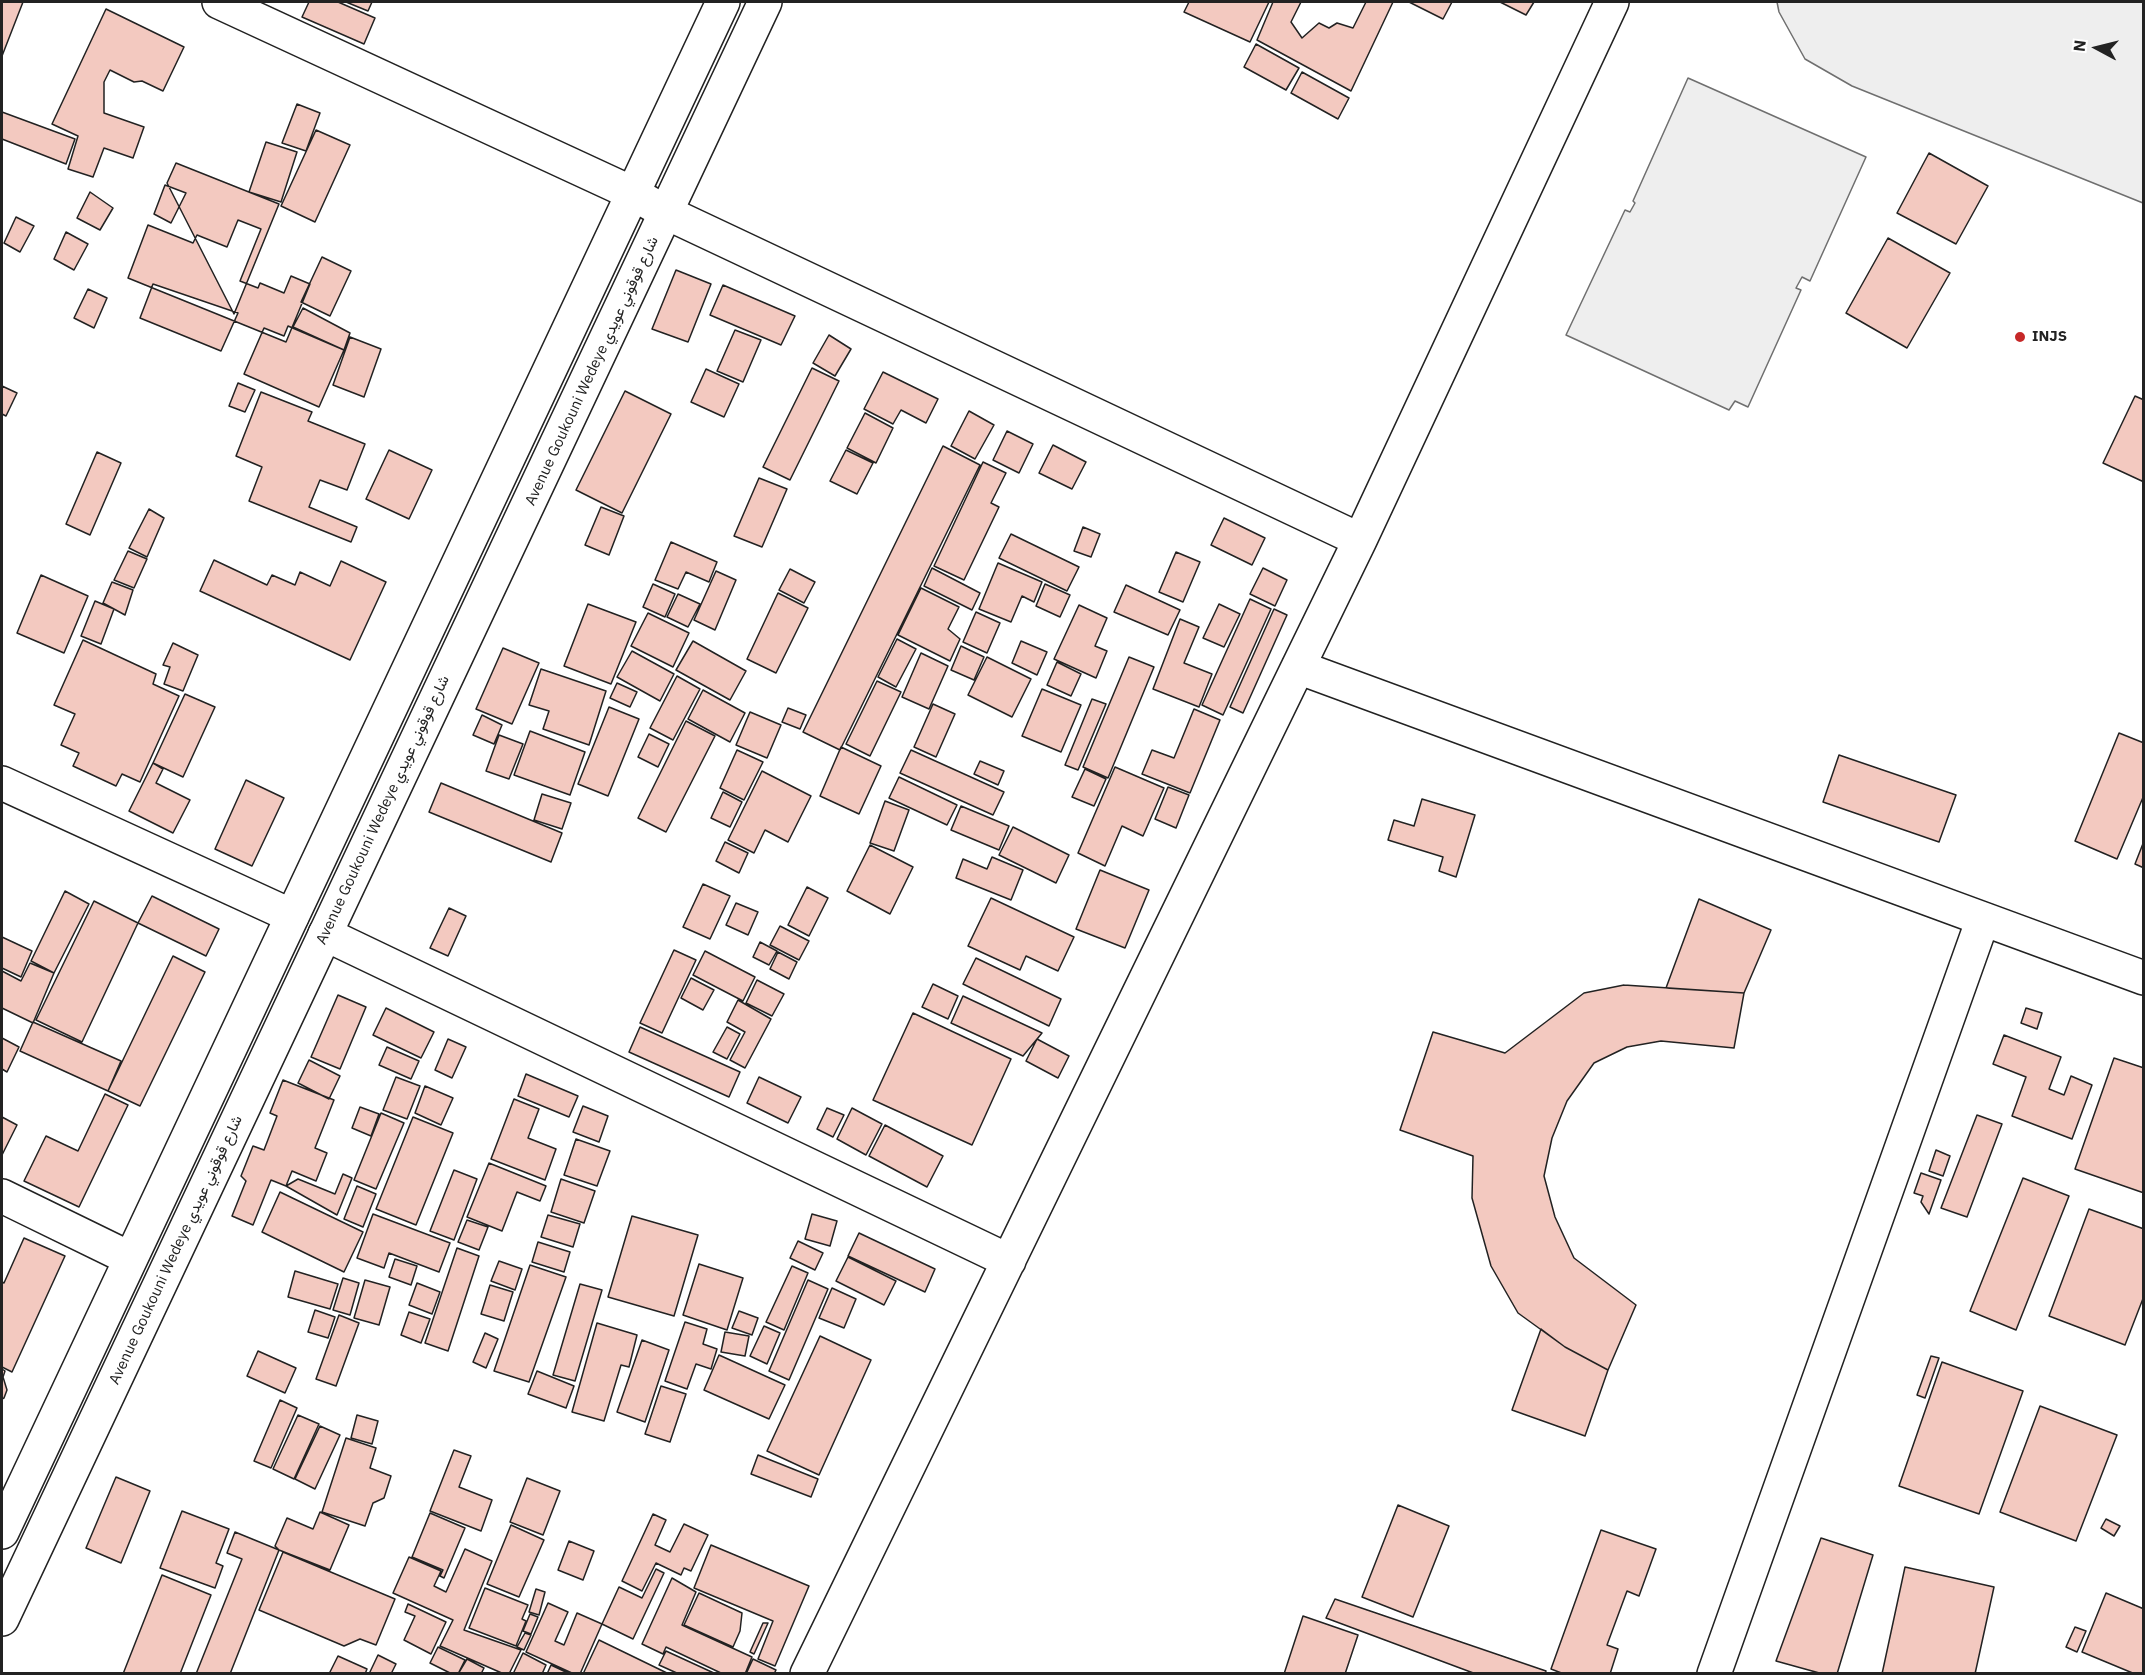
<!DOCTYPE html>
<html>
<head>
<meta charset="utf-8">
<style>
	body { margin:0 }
	#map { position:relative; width:2145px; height:1675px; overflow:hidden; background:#fff; font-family:"IBM Plex Sans",sans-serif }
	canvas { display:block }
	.frame { position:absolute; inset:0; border:3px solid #222; pointer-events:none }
	.north { position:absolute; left:2067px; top:18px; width:60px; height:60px; -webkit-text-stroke:4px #fff; paint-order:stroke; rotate:277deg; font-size:16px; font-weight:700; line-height:24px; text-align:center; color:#222 }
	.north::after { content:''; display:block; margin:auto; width:21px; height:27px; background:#222; clip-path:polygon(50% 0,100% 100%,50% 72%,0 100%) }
</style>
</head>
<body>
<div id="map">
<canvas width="2145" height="1675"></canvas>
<div class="frame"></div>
<div class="north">N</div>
</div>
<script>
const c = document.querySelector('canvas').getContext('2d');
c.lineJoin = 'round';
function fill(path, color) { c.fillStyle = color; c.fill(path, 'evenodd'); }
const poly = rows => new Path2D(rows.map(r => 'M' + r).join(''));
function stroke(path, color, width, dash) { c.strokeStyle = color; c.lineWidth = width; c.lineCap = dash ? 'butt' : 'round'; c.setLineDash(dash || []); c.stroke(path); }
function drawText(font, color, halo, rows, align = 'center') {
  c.font = font + ' "IBM Plex Sans",Vazirmatn,sans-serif'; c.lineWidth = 4.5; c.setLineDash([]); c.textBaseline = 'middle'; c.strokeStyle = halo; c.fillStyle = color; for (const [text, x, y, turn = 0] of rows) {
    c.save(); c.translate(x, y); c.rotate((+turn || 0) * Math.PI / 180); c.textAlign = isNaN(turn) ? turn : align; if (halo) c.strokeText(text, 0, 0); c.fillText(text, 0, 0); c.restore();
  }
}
const green = poly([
	[1777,2,2143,2,2143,203,1852,86,1805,59,1779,12,1777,2],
	[1688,78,1866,157,1810,281,1802,277,1796,288,1801,290,1748,407,1735,401,1729,410,1566,335,1625,210,1630,212,1635,203,1633,201,1688,78]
]);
fill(green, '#eee');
stroke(green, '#6f6f6f', 1.5);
const building = poly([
	[2,2,23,2,2,56,2,2],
	[309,2,338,2,375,18,364,44,302,17,309,2],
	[346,2,372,2,368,11,346,2],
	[1189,2,1269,2,1250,42,1184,12,1189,2],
	[1273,2,1301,2,1291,22,1302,38,1319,23,1329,28,1337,23,1353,28,1366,2,1393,2,1351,91,1257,40,1273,2],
	[1409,2,1452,2,1443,19,1409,2],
	[1500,2,1534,2,1526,15,1500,2],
	[106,9,184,47,163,91,142,81,134,82,110,70,104,82,104,113,144,127,133,158,104,148,93,177,68,169,78,136,52,124,106,9],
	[1256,44,1299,68,1286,90,1244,67,1256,44],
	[1302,72,1349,98,1338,119,1291,93,1302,72],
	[297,104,320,113,306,151,282,143,297,104],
	[2,112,75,139,66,164,2,139,2,112],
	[316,130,350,145,315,222,281,206,316,130],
	[266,142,297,152,281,202,249,192,266,142],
	[1929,153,1988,186,1956,244,1897,213,1929,153],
	[176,163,279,204,234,314,167,183,176,163],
	[165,185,186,193,171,223,154,214,165,185],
	[90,192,113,208,100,230,77,218,90,192],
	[16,217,34,226,20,252,4,243,16,217],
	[238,220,261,229,240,281,258,288,260,283,284,293,291,276,310,284,286,342,128,278,148,225,193,243,197,235,227,247,238,220],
	[66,232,88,244,74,270,54,259,66,232],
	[1888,238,1950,273,1907,348,1846,313,1888,238],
	[322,257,351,271,330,316,301,302,322,257],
	[676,270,711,284,688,342,652,329,676,270],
	[153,284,238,313,221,351,140,318,153,284],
	[723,285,795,316,781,345,710,315,723,285],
	[88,289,107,298,94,328,74,318,88,289],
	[303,308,350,333,344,350,293,327,303,308],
	[288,326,344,350,319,407,244,374,264,328,284,336,288,326],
	[735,330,761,340,743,382,717,371,735,330],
	[829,335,851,349,835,376,813,363,829,335],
	[350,337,381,349,364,397,333,385,350,337],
	[812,368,839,381,790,480,763,467,812,368],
	[706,369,739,384,724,417,691,402,706,369],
	[883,372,938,399,926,423,901,410,893,424,864,409,883,372],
	[238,383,255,390,245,412,229,406,238,383],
	[2,386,17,393,6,416,2,414,2,386],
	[625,391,671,414,622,513,576,490,625,391],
	[261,392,312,412,308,421,365,444,347,490,320,480,309,507,357,527,351,542,249,501,262,467,236,456,261,392],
	[2135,396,2144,400,2144,482,2103,463,2135,396],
	[969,411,994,425,975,459,951,446,969,411],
	[865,413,893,428,876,463,847,448,865,413],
	[1007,431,1033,444,1019,473,993,460,1007,431],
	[1053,445,1086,462,1072,489,1039,473,1053,445],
	[943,446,980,465,840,750,803,732,943,446],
	[389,450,432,470,409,519,366,499,389,450],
	[846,450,873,463,857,494,830,481,846,450],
	[97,452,121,463,90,535,66,524,97,452],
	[983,462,1006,473,991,503,999,507,964,580,934,566,983,462],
	[759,478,787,489,762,547,734,536,759,478],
	[601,507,624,516,609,555,585,545,601,507],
	[149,509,164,518,147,557,129,548,149,509],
	[1224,518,1265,538,1252,565,1211,545,1224,518],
	[1083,527,1100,534,1091,557,1074,551,1083,527],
	[1011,534,1079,567,1067,591,999,558,1011,534],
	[671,542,717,562,709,582,686,572,678,589,655,580,671,542],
	[128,551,147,559,134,588,114,580,128,551],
	[1176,552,1200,562,1183,602,1159,592,1176,552],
	[214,560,267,585,272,575,295,585,300,572,330,586,341,561,386,582,350,660,200,591,214,560],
	[998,563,1042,582,1034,602,1022,596,1011,622,979,609,998,563],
	[932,568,980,593,972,610,924,586,932,568],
	[1263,568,1287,580,1275,606,1250,594,1263,568],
	[790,569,815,582,804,603,779,590,790,569],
	[716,571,736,580,715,630,694,620,716,571],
	[41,575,88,596,64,653,17,633,41,575],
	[112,582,133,590,125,615,103,603,112,582],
	[653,584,675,594,665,617,643,607,653,584],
	[1045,584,1070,595,1060,617,1036,606,1045,584],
	[1126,585,1180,610,1168,635,1114,612,1126,585],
	[921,588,959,607,948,629,960,639,950,661,898,635,921,588],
	[778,593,808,608,776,673,747,659,778,593],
	[678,594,700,604,688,627,667,617,678,594],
	[1250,599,1271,609,1223,715,1202,705,1250,599],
	[95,601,114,609,101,644,81,636,95,601],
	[588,604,636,622,611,684,564,666,588,604],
	[1219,604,1240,614,1224,647,1203,638,1219,604],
	[1079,605,1107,618,1095,646,1107,651,1096,678,1054,659,1079,605],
	[1274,609,1287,615,1243,713,1230,707,1274,609],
	[976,612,1000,623,987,653,963,642,976,612],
	[648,613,689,633,673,667,631,646,648,613],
	[1180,619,1199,627,1184,663,1212,674,1199,707,1153,689,1180,619],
	[897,639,916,649,896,687,878,677,897,639],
	[83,640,156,674,153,684,179,696,140,782,122,774,116,786,73,766,79,753,61,745,75,714,54,705,83,640],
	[693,641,746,671,730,700,676,670,693,641],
	[1021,641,1047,652,1037,675,1012,663,1021,641],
	[173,643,198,655,183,691,164,684,170,667,163,665,173,643],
	[961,646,984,657,974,680,951,670,961,646],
	[503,648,539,663,512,724,476,709,503,648],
	[632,651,674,674,660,701,617,677,632,651],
	[921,653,948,666,929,709,902,697,921,653],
	[987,657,1031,679,1012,717,968,695,987,657],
	[1129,657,1154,667,1108,778,1083,767,1129,657],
	[1057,662,1081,674,1071,696,1047,685,1057,662],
	[541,669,606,691,589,745,543,729,549,711,529,705,541,669],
	[677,676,700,689,673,740,650,728,677,676],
	[877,681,901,692,870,756,846,744,877,681],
	[617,683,637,692,630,707,610,698,617,683],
	[1042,689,1081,705,1061,752,1022,736,1042,689],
	[703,690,745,713,730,742,688,719,703,690],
	[185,694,215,707,183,777,153,763,185,694],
	[1092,699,1106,704,1078,770,1065,765,1092,699],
	[933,704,955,714,936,757,914,747,933,704],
	[609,707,639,719,608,796,578,784,609,707],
	[788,708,806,715,800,729,782,722,788,708],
	[1194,709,1220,720,1190,793,1142,774,1152,750,1174,758,1194,709],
	[750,712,781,725,767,758,736,745,750,712],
	[482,715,502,725,494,744,473,735,482,715],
	[686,721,715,736,666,832,638,818,686,721],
	[530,731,585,752,570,795,514,775,530,731],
	[2119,733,2144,743,2144,795,2117,859,2075,841,2119,733],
	[649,734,669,744,658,767,638,757,649,734],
	[499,735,523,744,509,779,486,771,499,735],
	[841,747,881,766,859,814,820,796,841,747],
	[737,750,763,762,744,800,720,788,737,750],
	[911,750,1004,792,993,815,900,773,911,750],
	[1839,755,1956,795,1939,842,1823,802,1839,755],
	[980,761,1004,771,998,785,974,774,980,761],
	[153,763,163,769,156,783,190,800,173,833,129,811,153,763],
	[1115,767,1164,788,1143,836,1122,826,1105,866,1078,853,1115,767],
	[1085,769,1106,779,1094,806,1072,797,1085,769],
	[762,771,811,796,788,842,765,830,754,853,728,840,762,771],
	[899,777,957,805,947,825,889,798,899,777],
	[246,780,284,798,252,866,215,849,246,780],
	[441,783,562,833,551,862,429,812,441,783],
	[1168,787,1189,795,1176,828,1155,819,1168,787],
	[723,792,742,802,730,827,711,818,723,792],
	[542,794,571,803,562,829,534,820,542,794],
	[1422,799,1475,815,1456,877,1439,871,1443,857,1388,840,1394,820,1414,826,1422,799],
	[885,801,909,810,894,851,870,843,885,801],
	[961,806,1009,826,999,850,951,830,961,806],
	[1013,827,1069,855,1056,883,999,855,1013,827],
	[2144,841,2144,868,2135,864,2144,841],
	[725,842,748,853,739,873,716,861,725,842],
	[870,845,913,867,890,914,847,891,870,845],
	[992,857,1023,870,1011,900,956,878,963,859,987,869,992,857],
	[1100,870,1149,890,1125,948,1076,929,1100,870],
	[703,884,730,896,710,939,683,927,703,884],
	[807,887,828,898,809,936,788,925,807,887],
	[65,891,89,904,54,973,31,961,65,891],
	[152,896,219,929,206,956,138,923,152,896],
	[991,898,1074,937,1058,971,1026,956,1020,970,968,946,991,898],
	[1699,899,1771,930,1744,993,1666,988,1699,899],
	[94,901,138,923,82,1042,36,1020,94,901],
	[736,903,758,912,748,935,726,925,736,903],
	[449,908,466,916,448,956,430,948,449,908],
	[780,926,809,941,799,960,770,945,780,926],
	[2,937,32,951,21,977,2,968,2,937],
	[760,942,777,951,769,965,753,957,760,942],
	[674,950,696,960,662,1033,640,1023,674,950],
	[705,951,755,977,743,1001,693,975,705,951],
	[778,952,797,962,789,979,770,969,778,952],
	[173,956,205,972,140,1106,108,1091,173,956],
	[976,958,1061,999,1049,1026,963,984,976,958],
	[30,963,54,973,33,1023,2,1008,2,971,21,981,30,963],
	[691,978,714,990,703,1010,681,998,691,978],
	[757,980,784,994,772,1016,746,1003,757,980],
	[933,984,958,996,948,1019,922,1007,933,984],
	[1624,985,1744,993,1734,1048,1661,1041,1627,1047,1594,1063,1567,1101,1552,1138,1544,1176,1555,1217,1574,1258,1636,1305,1608,1370,1565,1347,1518,1313,1491,1266,1472,1198,1473,1156,1400,1130,1433,1032,1505,1053,1584,993,1624,985],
	[338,995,366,1007,340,1069,311,1057,338,995],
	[963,996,1042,1033,1023,1056,951,1023,963,996],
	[738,1000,771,1019,745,1068,730,1060,745,1032,727,1022,738,1000],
	[386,1008,434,1032,421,1058,373,1035,386,1008],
	[2026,1008,2042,1013,2037,1029,2021,1023,2026,1008],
	[913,1013,1011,1059,972,1145,873,1100,913,1013],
	[33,1022,121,1061,108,1091,20,1051,33,1022],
	[640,1027,740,1072,729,1097,629,1052,640,1027],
	[727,1027,740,1034,727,1059,713,1052,727,1027],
	[2004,1035,2061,1057,2049,1089,2064,1095,2071,1076,2092,1085,2072,1139,2012,1116,2026,1077,1993,1064,2004,1035],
	[2,1038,19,1047,7,1072,2,1069,2,1038],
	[448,1039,466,1047,452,1078,435,1070,448,1039],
	[1037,1039,1069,1056,1058,1078,1026,1061,1037,1039],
	[387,1047,419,1061,411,1079,379,1065,387,1047],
	[2114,1058,2144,1068,2144,1193,2075,1169,2114,1058],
	[309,1060,340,1076,329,1099,298,1083,309,1060],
	[526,1074,578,1096,569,1117,518,1096,526,1074],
	[396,1077,420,1086,407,1119,383,1110,396,1077],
	[759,1077,801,1097,788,1123,747,1103,759,1077],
	[283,1080,334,1100,315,1148,327,1153,316,1181,292,1171,286,1186,271,1180,253,1225,232,1216,246,1181,241,1176,253,1146,264,1150,277,1116,270,1113,283,1080],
	[425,1086,453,1098,441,1125,415,1113,425,1086],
	[105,1094,128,1105,79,1207,24,1181,46,1136,78,1151,105,1094],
	[514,1099,539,1109,528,1138,556,1149,545,1180,491,1159,514,1099],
	[583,1106,608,1116,599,1142,573,1132,583,1106],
	[360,1107,379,1114,371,1136,352,1128,360,1107],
	[827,1108,844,1115,833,1137,817,1129,827,1108],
	[852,1108,882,1124,866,1155,837,1139,852,1108],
	[381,1113,404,1123,376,1189,354,1180,381,1113],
	[1977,1115,2002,1124,1967,1217,1941,1208,1977,1115],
	[2,1117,17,1125,2,1155,2,1117],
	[413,1117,453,1133,416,1225,376,1209,413,1117],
	[885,1125,943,1156,927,1187,869,1156,885,1125],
	[576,1139,610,1151,597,1186,564,1175,576,1139],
	[1936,1150,1950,1156,1943,1176,1929,1171,1936,1150],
	[489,1163,546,1186,540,1201,517,1192,502,1231,467,1217,489,1163],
	[454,1170,477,1179,454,1240,430,1231,454,1170],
	[1921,1173,1941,1180,1929,1214,1921,1202,1923,1196,1914,1193,1921,1173],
	[343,1174,352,1178,337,1215,286,1186,298,1179,335,1194,343,1174],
	[2023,1178,2069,1196,2016,1330,1970,1311,2023,1178],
	[561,1179,595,1191,584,1223,551,1212,561,1179],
	[357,1186,376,1194,363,1227,344,1219,357,1186],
	[280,1192,363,1232,344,1272,262,1232,280,1192],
	[2089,1209,2144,1229,2144,1296,2125,1345,2049,1316,2089,1209],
	[373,1214,450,1243,439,1272,389,1253,384,1268,357,1258,373,1214],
	[812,1214,837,1221,830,1246,805,1239,812,1214],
	[548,1215,580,1224,573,1247,541,1237,548,1215],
	[632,1216,698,1235,674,1316,608,1297,632,1216],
	[467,1220,488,1227,479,1250,458,1242,467,1220],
	[859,1233,935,1269,925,1292,848,1256,859,1233],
	[24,1238,65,1256,12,1372,2,1367,2,1282,4,1283,24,1238],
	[798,1241,823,1253,815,1270,790,1258,798,1241],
	[538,1242,570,1252,564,1272,532,1262,538,1242],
	[457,1248,479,1256,448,1351,425,1343,457,1248],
	[848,1257,896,1281,884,1305,836,1281,848,1257],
	[395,1259,417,1266,411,1285,389,1277,395,1259],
	[499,1261,522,1269,515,1290,491,1281,499,1261],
	[699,1264,743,1278,727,1330,683,1315,699,1264],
	[530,1265,566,1277,529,1382,494,1371,530,1265],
	[792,1266,808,1273,784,1330,766,1322,792,1266],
	[295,1271,338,1284,330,1309,288,1297,295,1271],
	[343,1278,359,1283,350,1315,333,1310,343,1278],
	[365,1280,390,1287,379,1325,354,1318,365,1280],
	[808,1280,828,1289,789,1380,769,1371,808,1280],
	[417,1283,440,1292,432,1314,409,1305,417,1283],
	[580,1284,602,1290,575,1381,553,1375,580,1284],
	[490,1285,513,1292,504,1321,481,1314,490,1285],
	[832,1288,856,1299,844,1328,819,1318,832,1288],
	[315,1310,335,1317,328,1338,308,1332,315,1310],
	[739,1311,758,1318,752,1335,732,1328,739,1311],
	[409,1312,430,1319,421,1343,401,1335,409,1312],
	[339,1315,359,1323,336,1386,316,1379,339,1315],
	[685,1322,707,1329,703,1344,717,1349,711,1369,696,1364,687,1389,665,1381,685,1322],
	[597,1323,637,1335,629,1367,621,1365,604,1421,572,1412,597,1323],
	[764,1326,780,1333,767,1364,750,1356,764,1326],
	[1541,1329,1565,1347,1608,1370,1585,1436,1512,1410,1541,1329],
	[725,1332,749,1336,745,1356,721,1352,725,1332],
	[485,1333,498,1339,486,1368,473,1362,485,1333],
	[820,1336,871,1360,819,1475,767,1451,820,1336],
	[642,1340,669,1350,645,1422,617,1412,642,1340],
	[258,1351,296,1368,285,1393,247,1376,258,1351],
	[719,1355,785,1385,769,1419,704,1390,719,1355],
	[1931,1356,1939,1358,1925,1398,1917,1395,1931,1356],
	[1942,1362,2023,1391,1979,1514,1899,1486,1942,1362],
	[2,1369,5,1371,3,1377,7,1390,4,1398,2,1399,2,1369],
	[537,1371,574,1386,566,1408,528,1394,537,1371],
	[661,1386,686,1394,670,1442,645,1434,661,1386],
	[280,1400,297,1408,271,1468,254,1461,280,1400],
	[2040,1406,2117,1435,2076,1541,2000,1512,2040,1406],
	[298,1415,319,1424,294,1479,273,1469,298,1415],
	[357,1415,378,1421,372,1444,351,1438,357,1415],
	[320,1426,340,1435,315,1489,295,1479,320,1426],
	[346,1438,376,1448,370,1468,391,1476,384,1498,373,1503,365,1526,322,1512,346,1438],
	[454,1450,471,1456,459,1487,492,1500,481,1531,430,1511,454,1450],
	[758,1455,818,1479,811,1497,751,1474,758,1455],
	[116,1477,150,1491,121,1563,86,1548,116,1477],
	[527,1478,560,1491,543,1535,510,1522,527,1478],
	[1398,1505,1449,1526,1413,1617,1362,1597,1398,1505],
	[182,1511,229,1529,216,1563,223,1566,215,1588,160,1568,182,1511],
	[320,1512,349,1525,330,1570,279,1550,275,1546,287,1518,313,1529,320,1512],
	[430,1513,465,1528,444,1578,440,1576,443,1570,412,1557,430,1513],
	[653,1514,666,1520,655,1545,670,1552,684,1524,708,1535,691,1571,684,1568,681,1575,656,1563,642,1591,622,1581,653,1514],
	[2106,1519,2120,1526,2114,1536,2101,1528,2106,1519],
	[511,1525,544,1540,519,1597,487,1584,511,1525],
	[1601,1530,1656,1549,1639,1596,1627,1591,1607,1645,1618,1649,1610,1674,1564,1674,1551,1669,1601,1530],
	[235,1532,279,1550,230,1674,196,1674,242,1559,227,1553,235,1532],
	[1821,1538,1873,1555,1837,1674,1823,1674,1776,1661,1821,1538],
	[569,1541,594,1551,583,1580,558,1570,569,1541],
	[711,1545,809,1586,775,1666,758,1659,773,1621,694,1588,711,1545],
	[465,1549,492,1561,464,1630,521,1650,509,1674,504,1674,440,1646,453,1620,393,1593,409,1557,441,1571,434,1586,446,1592,465,1549],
	[283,1552,395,1599,376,1645,360,1639,344,1646,259,1610,283,1552],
	[1905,1567,1994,1587,1975,1674,1882,1674,1905,1567],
	[656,1569,664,1573,633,1639,602,1624,619,1587,642,1598,656,1569],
	[162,1575,211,1595,180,1674,123,1674,162,1575],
	[672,1578,696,1592,682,1625,752,1657,745,1674,723,1674,666,1647,663,1654,642,1644,672,1578],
	[485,1588,528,1605,522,1619,526,1621,516,1646,469,1628,485,1588],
	[536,1589,545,1592,539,1615,529,1612,536,1589],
	[699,1593,742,1613,740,1631,733,1647,684,1625,699,1593],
	[2106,1593,2144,1609,2144,1674,2135,1674,2082,1652,2106,1593],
	[1335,1599,1546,1671,1545,1674,1476,1674,1326,1618,1335,1599],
	[548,1603,568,1612,555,1641,564,1645,577,1613,602,1624,580,1674,574,1674,526,1652,548,1603],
	[408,1604,446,1622,431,1654,404,1640,415,1616,405,1612,408,1604],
	[530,1614,538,1617,531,1634,523,1631,530,1614],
	[1303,1616,1358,1635,1345,1674,1284,1674,1303,1616],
	[763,1623,768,1623,754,1654,750,1652,763,1623],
	[2075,1627,2086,1631,2077,1652,2066,1647,2075,1627],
	[525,1633,531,1635,524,1650,517,1647,525,1633],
	[599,1640,669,1674,583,1674,599,1640],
	[438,1647,465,1660,458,1674,452,1674,430,1663,438,1647],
	[666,1651,716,1674,679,1674,659,1665,666,1651],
	[523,1653,546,1665,542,1674,513,1674,523,1653],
	[378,1655,396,1664,391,1674,369,1674,378,1655],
	[338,1656,367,1669,365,1674,329,1674,338,1656],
	[467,1659,484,1668,481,1674,458,1674,467,1659],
	[753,1659,776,1670,774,1674,746,1674,753,1659],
	[551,1665,570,1674,547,1674,551,1665]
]);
fill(building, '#f3c9c0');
stroke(building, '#222', 1.5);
const street = poly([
	[219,2,632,193,667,213,735,245,1360,540],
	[1298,667,2144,978],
	[2,783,292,916],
	[325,934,1009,1261],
	[2,1196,129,1258],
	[807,1674,1360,540,1612,2],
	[1714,1674,1983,919]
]);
const secondary = poly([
	[2,1532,723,2],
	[2,1619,765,2]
]);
stroke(street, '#222', 36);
stroke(secondary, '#222', 36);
stroke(street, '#fff', 33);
stroke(secondary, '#fff', 33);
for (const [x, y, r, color] of [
	[2020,337,6,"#c62828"]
]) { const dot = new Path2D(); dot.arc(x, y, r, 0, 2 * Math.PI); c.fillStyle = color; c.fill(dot); stroke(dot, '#fff', 2); }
drawText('bold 15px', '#222', '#fff', [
	["INJS",2032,337]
], 'left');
drawText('15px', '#222', '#fff', [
	["Avenue Goukouni Wedeye شارع قوقوني عويدي",592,371,-65],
	["Avenue Goukouni Wedeye شارع قوقوني عويدي",383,810,-65],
	["Avenue Goukouni Wedeye شارع قوقوني عويدي",176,1250,-65]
]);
</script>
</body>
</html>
